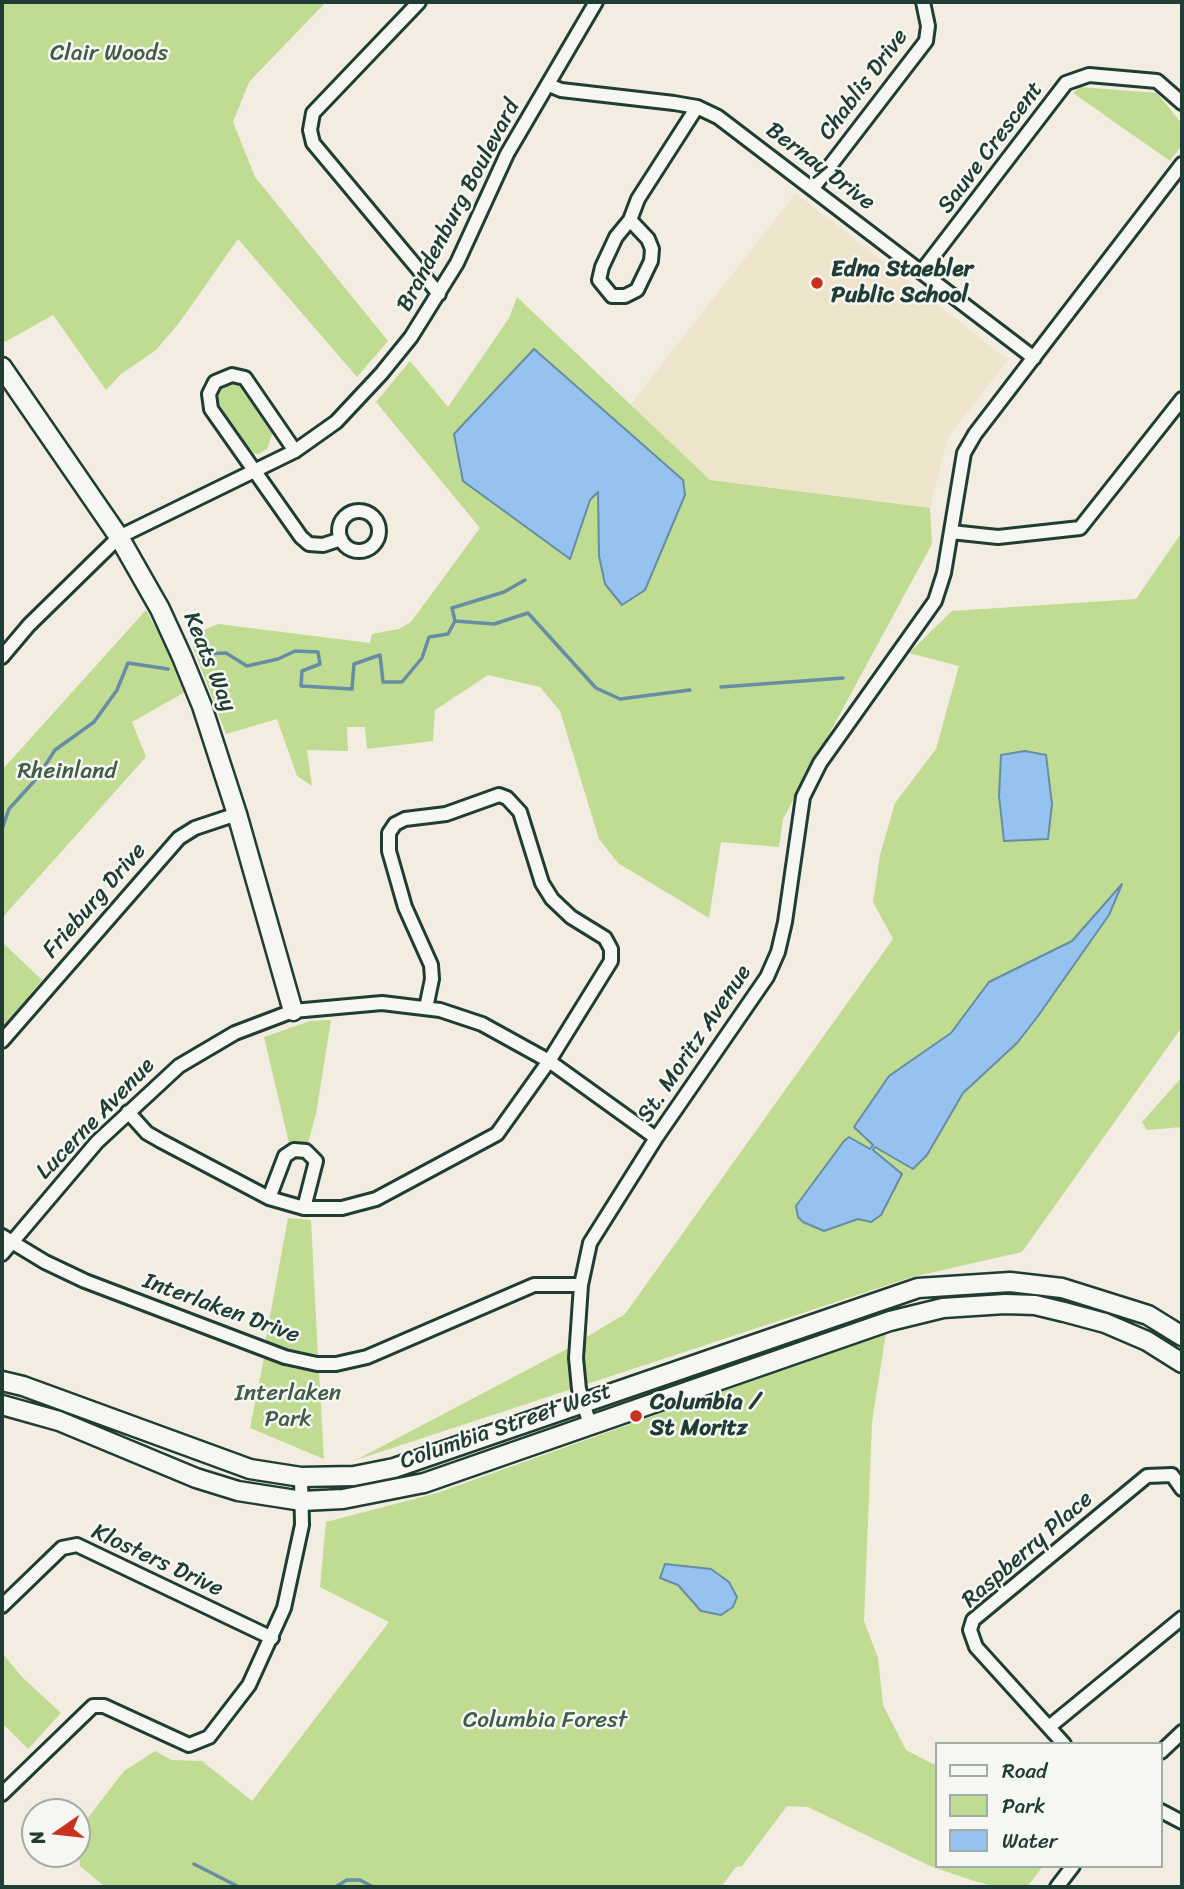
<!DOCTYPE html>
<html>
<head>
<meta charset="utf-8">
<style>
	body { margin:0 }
	#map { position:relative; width:1184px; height:1889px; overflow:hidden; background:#f2ede0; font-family:Sriracha,sans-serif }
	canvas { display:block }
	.frame { position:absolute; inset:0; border:4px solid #1f3d34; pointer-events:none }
	.legend { position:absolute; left:935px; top:1742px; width:228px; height:126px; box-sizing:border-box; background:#f6f6f2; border:2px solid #a0aca6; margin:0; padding:9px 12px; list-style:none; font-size:21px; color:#1f3d34 }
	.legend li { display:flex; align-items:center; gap:14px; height:35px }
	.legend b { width:35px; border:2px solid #a0aca6 }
	.north { position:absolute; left:21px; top:1798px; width:70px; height:70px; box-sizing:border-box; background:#f6f6f2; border:2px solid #a0aca6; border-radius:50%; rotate:256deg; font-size:19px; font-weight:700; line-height:28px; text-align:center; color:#1f3d34 }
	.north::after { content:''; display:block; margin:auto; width:24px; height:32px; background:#c8321e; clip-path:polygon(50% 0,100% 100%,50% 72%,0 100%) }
</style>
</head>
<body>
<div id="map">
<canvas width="1184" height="1889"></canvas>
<div class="frame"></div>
<ul class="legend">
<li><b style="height:9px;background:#f6f6f2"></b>Road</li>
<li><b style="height:19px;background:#c0db92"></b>Park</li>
<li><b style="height:19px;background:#95c2ef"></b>Water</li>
</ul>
<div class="north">N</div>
</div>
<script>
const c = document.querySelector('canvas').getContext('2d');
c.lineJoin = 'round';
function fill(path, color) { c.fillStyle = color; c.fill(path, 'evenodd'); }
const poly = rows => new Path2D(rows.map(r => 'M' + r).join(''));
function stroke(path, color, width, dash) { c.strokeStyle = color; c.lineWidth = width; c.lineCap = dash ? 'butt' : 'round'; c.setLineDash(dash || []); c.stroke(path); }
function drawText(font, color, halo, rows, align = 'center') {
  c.font = font + ' Sriracha,sans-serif'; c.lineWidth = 5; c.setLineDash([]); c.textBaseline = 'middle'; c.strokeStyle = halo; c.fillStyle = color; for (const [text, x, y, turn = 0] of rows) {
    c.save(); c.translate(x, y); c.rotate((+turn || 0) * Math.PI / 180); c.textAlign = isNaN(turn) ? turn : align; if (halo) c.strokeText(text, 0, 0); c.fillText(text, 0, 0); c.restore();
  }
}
fill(poly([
	[796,193,1008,360,948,437,930,508,710,480,630,405]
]), '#eee3cb');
fill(poly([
	[2,2,326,2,249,82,233,122,255,177,388,341,357,377,238,239,179,323,156,350,121,374,106,390,53,315,5,342,2,338],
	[1080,87,1157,93,1182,124,1182,145,1170,161,1073,93],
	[517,297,710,480,930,508,932,544,783,819,779,847,721,842,709,918,618,863,599,839,560,711,540,687,488,675,435,710,433,741,367,749,365,727,347,727,348,751,307,750,312,786,297,776,277,719,226,734,193,647,197,633,218,624,370,643,372,634,399,629,411,622,480,528,376,402,410,361,448,407,509,318],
	[534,350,645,590,622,605,605,584,599,557,598,492,590,500,569,558],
	[232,383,245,388,273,432,267,449,258,454,250,453,217,408,219,390],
	[1182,532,1182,1027,1022,1252,912,1277,356,1460,563,1351,625,1314,893,939,873,902,880,855,895,803,936,749,959,666,909,653,952,611,1136,599],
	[146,610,166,647,185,692,132,722,146,757,2,918,2,770],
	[2,942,42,980,2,1029],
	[331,1020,316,1114,308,1143,289,1143,264,1037,310,1021],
	[1182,1077,1182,1127,1147,1130,1142,1122],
	[288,1218,311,1220,318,1357,265,1343],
	[886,1333,872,1422,864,1621,878,1658,883,1705,906,1750,937,1766,937,1866,1043,1866,1027,1887,995,1887,968,1879,930,1866,808,1807,787,1806,742,1866,736,1867,721,1887,105,1887,80,1866,77,1832,124,1771,155,1751,172,1760,202,1761,252,1801,389,1622,320,1587,326,1522,437,1493],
	[264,1358,296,1369,319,1371,324,1459,250,1428],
	[2,1653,22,1677,61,1713,28,1749,2,1723]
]), '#c0db92');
const water = poly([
	[534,349,683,480,685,495,645,590,622,605,605,584,599,556,598,492,590,500,570,559,463,481,454,434,534,349],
	[1025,751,1046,755,1052,804,1048,839,1004,841,999,796,1001,755,1025,751],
	[1122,884,1109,915,1038,1016,1017,1043,963,1093,927,1155,913,1169,875,1147,873,1150,902,1174,881,1215,871,1222,858,1219,824,1231,803,1222,798,1217,796,1206,844,1141,849,1137,870,1149,873,1145,854,1127,889,1076,951,1033,989,982,1072,941,1122,884],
	[665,1564,711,1569,729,1582,737,1597,733,1607,721,1615,701,1611,678,1585,660,1578,665,1564]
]);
fill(water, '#95c2ef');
stroke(water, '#668da4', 2);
stroke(poly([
	[455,621,494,624,528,613,596,688,620,699,690,690],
	[203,654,226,653,247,666,278,659,295,651,318,652,320,664,302,671,301,686,352,689,354,664,380,655,383,682,402,682,422,658,429,637,448,634,455,621,452,608,504,592,525,580],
	[721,687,843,678],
	[2,829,9,809,37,778,55,750,94,722,117,690,128,663,168,669],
	[194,1864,239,1887],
	[335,1887,347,1880,360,1880,373,1887]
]), '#668da4', 3.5);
const street = poly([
	[419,2,313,113,310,130,313,143,439,294],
	[549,85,561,90,674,103,697,107,718,117,1034,358],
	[813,188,926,41,928,26,923,2],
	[630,220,648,239,652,249,651,261,637,290,625,296,612,296,599,280,602,267,616,237,630,220,638,199,697,107],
	[922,271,1066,83,1089,75,1157,81,1182,103],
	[295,451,245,378,232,375,215,382,209,394,211,409,301,537,309,544,323,545,341,539],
	'339 531a20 20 0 1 1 40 0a20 20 0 1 1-40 0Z',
	[951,532,998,537,1080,528,1182,399],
	[2,657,29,625,119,537,295,451,336,422,381,374,411,337,457,263,507,154,596,2],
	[2,1041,179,838,195,828,237,814],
	[128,1112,147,1133,161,1141,269,1198,304,1208,342,1208,376,1199,497,1134,549,1061,611,961,611,949,605,938,571,917,552,899,542,883,520,812,507,798,499,795,446,814,405,819,395,824,389,833,389,851,405,907,431,965,432,979,426,1008],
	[269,1198,285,1156,294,1150,306,1151,316,1161,304,1208],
	[2,1236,45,1262,85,1281,285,1357,317,1364,336,1364,367,1357,534,1285,581,1285],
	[2,1254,97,1142,179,1066,235,1033,293,1011,382,1003,440,1010,482,1024,549,1061,656,1138],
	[590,1425,579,1389,576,1358,581,1285,590,1243,656,1138,767,977,778,952,785,922,803,797,820,763,935,601,944,573,964,453,975,434,1182,164],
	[2,1606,62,1548,77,1545,272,1638],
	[1049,1727,1182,1618],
	[1064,1744,976,1647,970,1630,973,1620,1147,1476,1172,1475,1182,1489],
	[1161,1752,1182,1732],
	[2,1794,93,1706,104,1706,189,1745,209,1737,249,1685,284,1608,302,1525,301,1477],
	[1161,1811,1182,1822],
	[1057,1887,1073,1866]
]);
const secondary = poly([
	[2,367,119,537,160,609,182,657,202,706,237,814,293,1011],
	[2,1381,23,1386,250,1469,301,1477,354,1476,394,1468,918,1288,1010,1282,1062,1288,1148,1315,1182,1336],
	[2,1405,59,1421,196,1478,238,1491,302,1501,343,1499,424,1483,890,1321,943,1308,1005,1304,1035,1305,1064,1312,1105,1323,1147,1341,1182,1363]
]);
stroke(street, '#1f3d34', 18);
stroke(secondary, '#1f3d34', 23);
stroke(street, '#f6f6f2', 12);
stroke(secondary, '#f6f6f2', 18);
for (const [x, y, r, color] of [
	[817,283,7,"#c8321e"],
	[636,1416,7,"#c8321e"]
]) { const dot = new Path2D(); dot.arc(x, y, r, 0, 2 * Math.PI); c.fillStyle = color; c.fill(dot); stroke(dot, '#f6f6f2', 2.5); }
drawText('23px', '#3f5d47', '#f6f6f2', [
	["Clair Woods",109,54],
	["Rheinland",67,772],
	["Interlaken",288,1394],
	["Park",288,1420],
	["Columbia Forest",545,1721]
]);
drawText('23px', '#1f3d34', '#f6f6f2', [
	["Chablis Drive",864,85,-53],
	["Sauve Crescent",991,148,-53],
	["Bernay Drive",820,167,37],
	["Brandenburg Boulevard",459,206,-62],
	["Keats Way",209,662,68],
	["Frieburg Drive",95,901,-49],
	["St. Moritz Avenue",695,1044,-56],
	["Lucerne Avenue",96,1119,-46],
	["Interlaken Drive",221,1309,20],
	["Columbia Street West",506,1427,-19],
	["Raspberry Place",1028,1550,-41],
	["Klosters Drive",157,1561,25]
]);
drawText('bold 23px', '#1f3d34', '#f6f6f2', [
	["Edna Staebler",831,270],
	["Public School",831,296],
	["Columbia /",650,1403],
	["St Moritz",650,1429]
], 'left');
</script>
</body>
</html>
